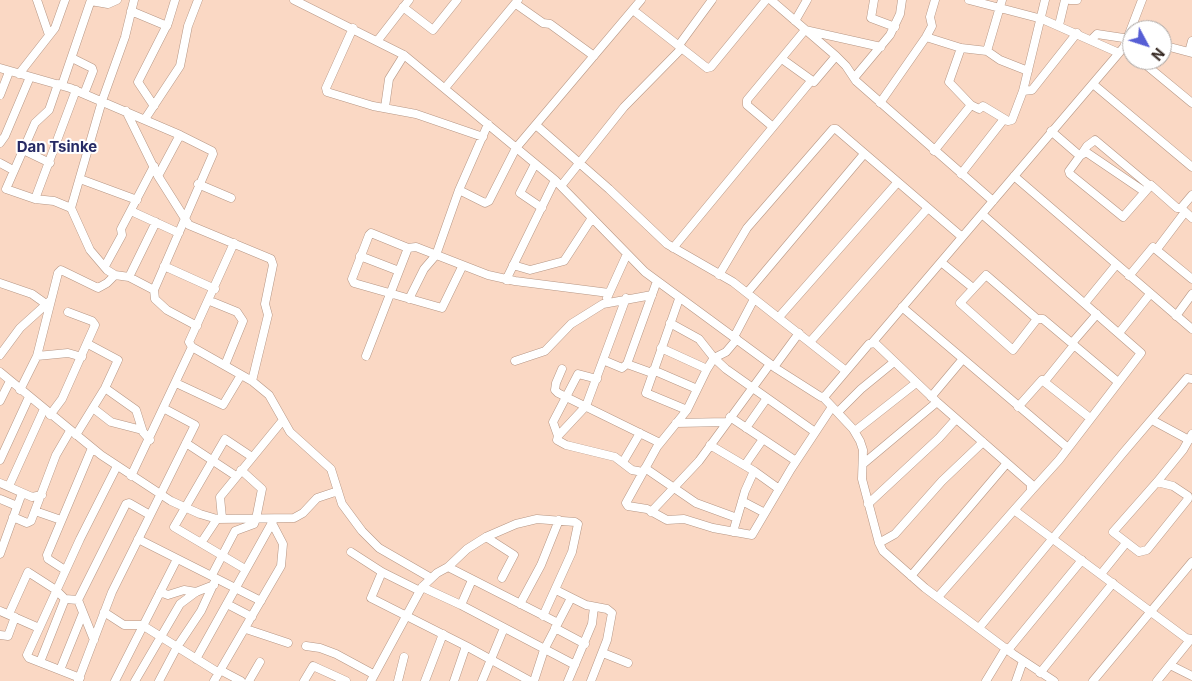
<!DOCTYPE html>
<html>
<head>
<meta charset="utf-8">
<style>
	body { margin:0 }
	#map { position:relative; width:1192px; height:681px; overflow:hidden; background:#fad8c4; font-family:Inter,sans-serif }
	canvas { display:block }
	.north { position:absolute; left:1122px; top:20px; width:50px; height:50px; box-sizing:border-box; background:#fff; border:1px solid #ada8a5; border-radius:50%; rotate:130deg; font-size:14px; font-weight:700; line-height:20px; text-align:center; color:#33261f }
	.north::after { content:''; display:block; margin:auto; width:18px; height:22px; background:#565ed5; clip-path:polygon(50% 0,100% 100%,50% 72%,0 100%) }
</style>
</head>
<body>
<div id="map">
<canvas width="1192" height="681"></canvas>
<div class="north">N</div>
</div>
<script>
const c = document.querySelector('canvas').getContext('2d');
c.lineJoin = 'round';
const poly = rows => new Path2D(rows.map(r => 'M' + r).join(''));
function stroke(path, color, width, dash) { c.strokeStyle = color; c.lineWidth = width; c.lineCap = dash ? 'butt' : 'round'; c.setLineDash(dash || []); c.stroke(path); }
function drawText(font, color, halo, rows, align = 'center') {
  c.font = font + ' Inter,sans-serif'; c.lineWidth = 4; c.setLineDash([]); c.textBaseline = 'middle'; c.strokeStyle = halo; c.fillStyle = color; for (const [text, x, y, turn = 0] of rows) {
    c.save(); c.translate(x, y); c.rotate((+turn || 0) * Math.PI / 180); c.textAlign = isNaN(turn) ? turn : align; if (halo) c.strokeText(text, 0, 0); c.fillText(text, 0, 0); c.restore();
  }
}
const minor = poly([
	[37,0,49,35],
	[294,0,404,55,555,180,645,272,777,369,821,397,825,396,869,344,875,343,937,402,1031,484,1031,491,1015,509,1018,513,1186,638,1192,639],
	[771,0,836,56,846,66,856,81,993,201],
	[874,0,871,18,895,27],
	[969,0,1042,19,1119,53],
	[1070,0,1077,0],
	[91,1,108,4,117,0],
	[516,4,543,23,550,24,594,56],
	[403,7,433,30,457,0],
	[633,10,707,68,711,67,766,0],
	[131,11,167,26],
	[795,21,807,0],
	[1059,25,1065,0],
	[353,28,326,88,327,92,373,106,416,114,483,137],
	[926,37,961,48,987,51,1000,60,1028,71],
	[378,40,409,0],
	[1091,40,1097,34,1130,39],
	[679,45,712,0],
	[1162,45,1192,53],
	[1124,47,1132,53],
	[987,51,1002,0],
	[1189,52,1192,41],
	[72,58,92,68,93,71,84,94],
	[782,59,814,82,836,56],
	[1140,60,1192,103],
	[0,68,70,88,180,135,212,151,213,154,154,290,155,299,167,310,197,326],
	[19,74,55,28,65,0],
	[854,78,890,35,900,14,902,0],
	[58,84,49,110,35,123,6,189,35,199,54,201,71,208,90,250,107,270,115,275,129,277,154,290],
	[1093,84,1192,167],
	[62,85,91,0],
	[445,88,518,0],
	[1023,91,1032,90,1077,33],
	[0,95,9,72],
	[880,103,926,37,932,26,930,17,935,0],
	[971,105,979,109,983,106,1008,121,1012,120,1023,91,1045,0],
	[154,106,138,82,168,23,175,0],
	[385,107,389,79,404,55],
	[126,111,158,176,189,225,271,259,273,265,265,304,268,315,252,381],
	[145,119,180,66,188,26,198,0],
	[536,125,609,189,667,244,733,282,846,371],
	[773,127,747,105,747,100,805,30,881,47],
	[1051,131,1080,156],
	[0,143,5,136,30,77],
	[23,150,50,163],
	[934,151,971,105,949,82,961,48],
	[1083,152,1087,146,1095,140,1150,186],
	[0,163,13,170],
	[535,164,520,193,542,208],
	[961,174,1004,119],
	[158,176,180,135],
	[1014,176,1192,329],
	[80,179,137,200],
	[198,184,231,198],
	[561,186,624,107,682,48],
	[459,190,485,203,489,201,516,148,641,0],
	[1145,192,1086,152,1080,156,1069,171,1070,174,1123,217,1151,185,1177,208,1181,208],
	[1192,195,1181,208,1192,218],
	[35,199,76,90],
	[71,208,102,101,125,37,134,0],
	[131,211,179,233],
	[982,214,1141,353,1059,460,1031,491],
	[673,248,811,81],
	[1157,249,1185,212],
	[360,256,399,271],
	[941,262,973,288],
	[513,265,530,270,564,261,592,218],
	[105,266,122,235,121,229,154,166],
	[164,266,215,289],
	[462,267,442,308,354,283,352,279,369,235,371,233,408,248,416,247,488,275,515,281,609,293],
	[719,275,747,228,833,129,836,129,962,237],
	[1129,276,1153,247,1192,279],
	[129,277,156,222],
	[506,280,555,180],
	[0,283,32,294,46,304],
	[747,293,864,154],
	[607,298,627,254],
	[409,299,424,269,436,255,459,190,488,124],
	[679,299,646,393,687,410],
	[210,301,237,312,243,321,225,365],
	[1085,303,1116,265],
	[902,307,1068,448],
	[1176,316,1192,294],
	[779,317,897,183],
	[1037,319,1013,350,960,303,986,275,1029,312,1037,319,1043,319,1118,382],
	[670,323,699,339,714,358,726,369,815,432],
	[1119,333,1150,294],
	[734,337,754,299],
	[737,339,726,352,714,358,707,369,687,410,657,447,626,503,628,506,647,509,667,520,684,519,713,528,752,535,791,469,832,407],
	[810,342,927,209],
	[872,343,1119,53,1124,47,1142,0],
	[1072,343,1097,314],
	[192,347,252,381,269,395,290,432,331,469,342,504,362,531,379,548,431,578],
	[661,348,707,369],
	[0,355,20,328,51,300],
	[37,356,68,353,82,357],
	[366,356,408,248],
	[603,360,622,368,627,364,657,281],
	[515,361,545,351,571,324,603,304,652,295],
	[627,364,652,373],
	[774,367,799,333],
	[562,369,556,383,555,390,558,393,660,443],
	[653,370,697,389],
	[0,372,101,455,171,501,200,514,217,519,294,518,303,513,317,498,338,491],
	[597,379,578,374,553,422,558,436,557,440,566,445,615,457,632,470,643,472],
	[1045,381,1074,345],
	[176,383,223,405,241,375],
	[105,388,136,410,143,432,150,440],
	[20,390,37,356,58,273,61,270,98,288,107,283,115,275],
	[823,397,853,429,860,441,863,450,862,479,879,543,883,551,925,588,1013,654,1054,681],
	[931,397,962,360],
	[0,401,10,381],
	[1018,407,1042,380,1090,418],
	[93,408,111,422,142,430],
	[838,412,861,389,894,362],
	[50,415,62,399,95,325,92,321,68,312],
	[730,417,796,461],
	[1152,420,1189,440],
	[676,423,727,422],
	[746,428,767,398],
	[855,431,916,383],
	[76,435,105,388,118,360,88,344],
	[558,436,586,406,626,298],
	[186,443,236,476],
	[710,445,754,471,779,489],
	[0,460,29,397],
	[623,462,640,433],
	[863,464,937,402],
	[745,465,763,439],
	[645,468,696,503,737,518],
	[131,476,192,347,189,342,234,243],
	[1157,482,1173,486,1188,496,1188,499,1147,550,1139,552,1113,532,1157,482,1183,450,1192,434],
	[0,483,32,497,42,495],
	[9,486,44,409],
	[0,499,17,506],
	[742,501,765,513],
	[868,504,939,438,956,419],
	[35,511,61,520],
	[651,512,699,461,770,364],
	[13,517,27,523,31,521,56,455,70,431],
	[222,518,220,497,283,420],
	[733,532,745,491,754,471],
	[486,537,514,555,502,578],
	[138,539,261,601],
	[201,543,217,519],
	[879,543,895,534,942,481,983,442],
	[351,552,382,572,420,591],
	[0,554,22,493],
	[448,567,558,623],
	[245,569,174,527,225,439,252,457],
	[65,570,48,559,47,555,92,448],
	[382,572,371,598,466,646,530,681],
	[1101,574,1126,543],
	[212,575,235,531,254,524,256,519,262,489,241,470],
	[911,576,1007,463],
	[422,587,461,605,575,665],
	[556,590,586,605,607,609,612,613,607,640,591,681],
	[160,592,168,595,184,590,196,592],
	[938,597,1015,509],
	[78,600,126,504,129,503,150,515],
	[78,600,94,640],
	[227,604,252,617],
	[520,604,541,565,559,520],
	[461,605,472,580],
	[0,611,39,628],
	[104,612,124,625,142,625,219,673],
	[9,614,28,572,56,590,65,599,78,600],
	[555,628,585,644],
	[979,628,1123,453,1187,378,1192,379],
	[246,629,288,643],
	[0,635,8,636,15,617],
	[306,646,320,648,336,654,373,674],
	[1008,650,1082,560],
	[603,653,628,663],
	[196,659,273,521],
	[40,662,65,599],
	[1170,665,1192,676],
	[60,670,83,613],
	[220,670,241,681],
	[1040,673,1113,583],
	[80,678,29,658,27,655,80,539,117,466],
	[78,681,112,592,195,425,165,409],
	[115,681,177,559],
	[135,681,180,604,196,592,214,585],
	[159,681,177,647,201,611,214,583],
	[214,681,281,566,283,544,272,523],
	[249,681,260,662],
	[304,681,313,666,346,681],
	[371,681,422,587,437,573,448,567,467,549,486,537,516,524,537,519,575,522,578,524,572,552,543,616],
	[398,681,404,657],
	[425,681,443,634],
	[454,681,466,646],
	[482,681,504,628],
	[534,681,544,650,571,598],
	[568,681,592,624,594,607],
	[986,681,1006,648],
	[1016,681,1023,661],
	[1093,681,1192,562],
	[1157,681,1190,640]
]);
stroke(minor, '#b69684', 9);
stroke(minor, '#fff', 8);
drawText('bold 15px', '#272b65', '#fff', [
	["Dan Tsinke",57,147]
]);
</script>
</body>
</html>
